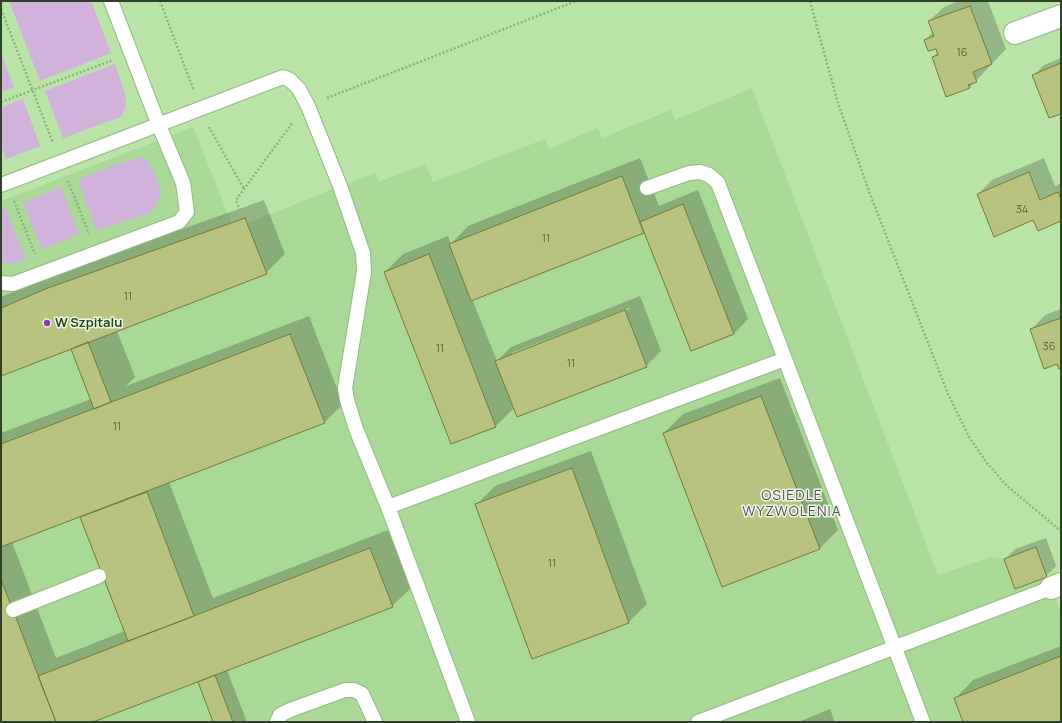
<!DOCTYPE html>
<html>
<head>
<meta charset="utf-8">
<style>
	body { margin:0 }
	#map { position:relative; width:1062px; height:723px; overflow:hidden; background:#b9e3a7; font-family:Manrope,sans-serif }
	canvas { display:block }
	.frame { position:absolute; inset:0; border:2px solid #304129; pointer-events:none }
</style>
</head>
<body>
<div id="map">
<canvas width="1062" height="723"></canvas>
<div class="frame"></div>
</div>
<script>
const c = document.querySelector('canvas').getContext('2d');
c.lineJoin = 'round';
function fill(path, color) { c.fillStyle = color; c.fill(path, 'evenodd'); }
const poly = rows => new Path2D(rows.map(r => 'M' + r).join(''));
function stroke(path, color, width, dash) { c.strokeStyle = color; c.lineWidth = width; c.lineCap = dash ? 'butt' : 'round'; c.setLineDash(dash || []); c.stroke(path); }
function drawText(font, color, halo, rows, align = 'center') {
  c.font = font + ' Manrope,sans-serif'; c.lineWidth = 3; c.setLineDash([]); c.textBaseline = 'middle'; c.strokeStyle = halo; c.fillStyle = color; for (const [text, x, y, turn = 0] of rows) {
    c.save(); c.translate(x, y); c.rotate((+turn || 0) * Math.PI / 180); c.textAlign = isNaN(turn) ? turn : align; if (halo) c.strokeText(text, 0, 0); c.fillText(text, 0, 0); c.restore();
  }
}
fill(poly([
	[752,88,938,575,991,557,1004,559,1036,547,1061,614,1061,722,1,722,1,201,193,127,231,222,245,218,247,223,375,173,379,182,426,164,433,182,545,139,549,149,598,128,602,138,671,110,675,120]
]), '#aad897');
fill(poly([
	[9,1,91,1,111,53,40,81],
	[1,54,14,87,1,92],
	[115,64,126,97,125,109,121,117,63,138,45,91],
	[23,99,40,146,6,159,1,146,1,108],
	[137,158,144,158,148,161,156,177,160,189,160,196,156,205,149,214,96,230,78,180,111,166],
	[61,187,79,234,42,250,23,203],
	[5,207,26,258,15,264,1,262,1,208]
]), '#cfb1da');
fill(poly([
	[959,1,988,1,1006,49,969,88,933,57,938,52,936,48,925,40,933,32,929,21,944,7],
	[1061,58,1061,113,1034,75,1044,65],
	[640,158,659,206,698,190,748,319,734,334,645,231,472,299,497,361,511,347,640,296,661,351,646,366,514,408,496,426,452,443,385,272,403,254,448,236,451,244,468,226],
	[629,308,630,309,512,356,512,353],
	[1044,158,1055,186,1061,183,1061,220,1034,219,978,194,992,180],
	[264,200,285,254,266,273,117,331,135,377,126,386,309,316,343,404,325,422,169,482,213,598,388,530,411,588,392,606,227,670,247,722,215,722,199,682,202,679,91,722,1,722,1,433,91,399,72,348,1,375,1,297,67,270],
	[81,516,125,631,56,658,12,542],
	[1061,309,1061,367,1031,330,1045,315],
	[780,378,838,530,819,549,664,433,683,414],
	[591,451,647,604,629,622,476,505,495,486],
	[1046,538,1056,566,1046,576,1005,559,1015,549],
	[1061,646,1061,722,964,722,955,699,973,680],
	[830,709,835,722,798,722]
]), '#0003');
const building = poly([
	[970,6,992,64,973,72,977,82,968,85,970,88,946,97,932,57,938,55,936,49,928,51,924,40,934,36,928,21,970,6],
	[1061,63,1061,114,1049,118,1032,75,1061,63],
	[1029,172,1040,200,1058,192,1061,199,1061,221,1038,231,1033,220,994,237,977,194,1029,172],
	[622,176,644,233,471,301,449,244,622,176],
	[683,204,734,334,691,351,640,222,683,204],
	[245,218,267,274,1,376,1,308,48,288,245,218],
	[429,254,496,427,451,444,384,272,429,254],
	[625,310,647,367,517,417,495,361,625,310],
	[1061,318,1061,368,1059,369,1057,364,1044,369,1030,329,1061,318],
	[290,334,325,423,1,547,1,444,290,334],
	[88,342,111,402,94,409,71,349,88,342],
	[761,396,820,549,722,587,663,433,761,396],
	[572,468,629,623,532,659,475,504,572,468],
	[147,492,194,616,128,641,80,517,147,492],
	[1036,547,1047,577,1015,589,1004,559,1036,547],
	[370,548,393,607,93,722,56,722,38,676,370,548],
	[1,580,13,610,56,722,1,722,1,580],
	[1061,656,1061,722,963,722,954,698,1061,656],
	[215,675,233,722,213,722,198,682,215,675]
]);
fill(building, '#b7c37e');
stroke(building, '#727c3a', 1);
const lane = poly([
	[1,185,283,77,290,80,299,89,308,106,340,186,363,253,364,272,345,388,347,400,356,429,388,507,468,722],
	[647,188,689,173,700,172,709,175,718,183,923,722],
	[1,283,13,284,179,222,187,212,183,183,158,123,111,1],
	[388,507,785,359],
	[13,610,99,576],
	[277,722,280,715,290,710,345,690,354,690,362,694,375,722],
	[698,722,1051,588]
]);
const street = poly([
	[1015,33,1061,16],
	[1051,588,1061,584]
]);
stroke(lane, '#91ba80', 16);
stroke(street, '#91ba80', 24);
stroke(poly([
	[160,1,194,91],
	[810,1,837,100,870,194,948,394,969,437,987,463,1007,486,1061,531],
	[1,9,53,143],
	[327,98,576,1],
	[1,102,113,60],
	[209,127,244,189],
	[68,181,89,234],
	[14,201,35,254],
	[199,230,241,213,236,200,293,122]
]), '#8fb180', 2.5, [2, 2]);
stroke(lane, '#fff', 14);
stroke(street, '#fff', 22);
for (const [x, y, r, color] of [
	[47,323,4,"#8f3baa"]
]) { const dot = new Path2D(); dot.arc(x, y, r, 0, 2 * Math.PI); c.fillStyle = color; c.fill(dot); stroke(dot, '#e7fddf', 1.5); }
drawText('11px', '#52623e', null, [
	["16",962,53],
	["34",1022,210],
	["11",546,239],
	["11",128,297],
	["36",1049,347],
	["11",440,349],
	["11",571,364],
	["11",117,427],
	["11",552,564]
]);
drawText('bold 13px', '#304129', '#e7fddf', [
	["W Szpitalu",55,323]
], 'left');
c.letterSpacing = '1px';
drawText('14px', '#673e76', '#e7fddf', [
	["OSIEDLE",792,496],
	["WYZWOLENIA",792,512]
]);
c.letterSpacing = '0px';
</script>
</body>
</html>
